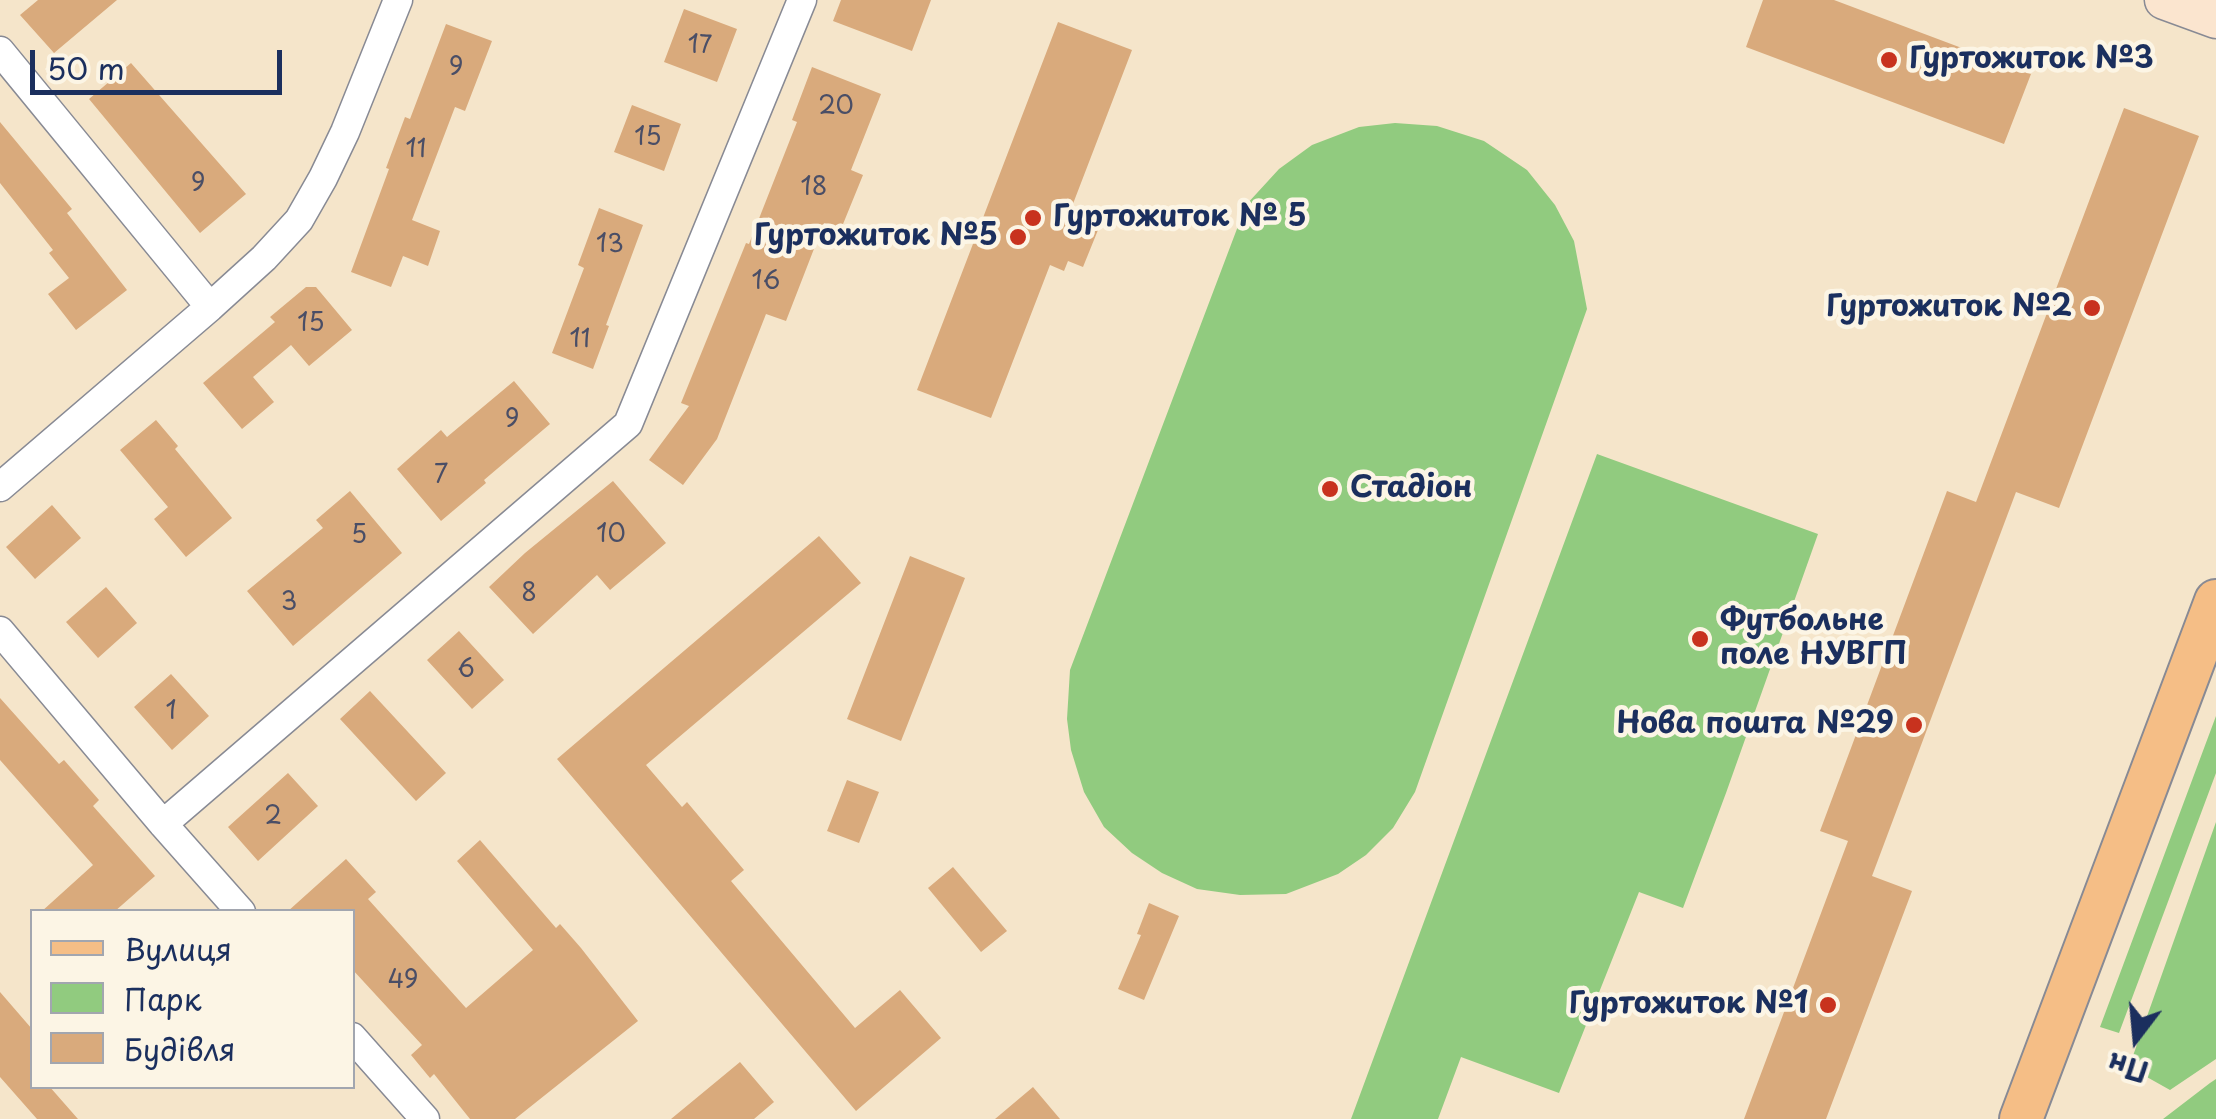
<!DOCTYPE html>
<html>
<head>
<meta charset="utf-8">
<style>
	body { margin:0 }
	#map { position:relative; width:2216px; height:1119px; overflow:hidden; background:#f5e5ca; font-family:"Playpen Sans",sans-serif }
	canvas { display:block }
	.legend { position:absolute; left:30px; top:909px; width:325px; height:180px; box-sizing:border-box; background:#fcf5e5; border:2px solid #a2a6af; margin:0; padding:12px 18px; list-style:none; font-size:30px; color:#1b2f5e }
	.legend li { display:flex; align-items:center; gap:20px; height:50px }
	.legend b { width:50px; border:2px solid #a2a6af }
	.north { position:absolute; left:2086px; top:989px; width:100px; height:100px; -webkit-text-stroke:8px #fcf5e5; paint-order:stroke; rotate:196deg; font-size:28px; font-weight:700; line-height:40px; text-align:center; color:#1b2f5e }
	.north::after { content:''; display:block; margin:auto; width:35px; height:45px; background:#1b2f5e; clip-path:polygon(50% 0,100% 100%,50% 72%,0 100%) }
	.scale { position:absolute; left:30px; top:50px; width:252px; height:45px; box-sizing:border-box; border:5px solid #1b2f5e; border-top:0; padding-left:12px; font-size:30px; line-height:35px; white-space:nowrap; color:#1b2f5e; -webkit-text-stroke:8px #fcf5e5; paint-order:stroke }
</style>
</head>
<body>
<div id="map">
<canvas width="2216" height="1119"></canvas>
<ul class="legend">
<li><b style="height:12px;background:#f5be86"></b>Вулиця</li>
<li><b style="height:28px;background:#91cb7f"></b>Парк</li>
<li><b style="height:28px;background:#d9aa7c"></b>Будівля</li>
</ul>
<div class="north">Пн</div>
<div class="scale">50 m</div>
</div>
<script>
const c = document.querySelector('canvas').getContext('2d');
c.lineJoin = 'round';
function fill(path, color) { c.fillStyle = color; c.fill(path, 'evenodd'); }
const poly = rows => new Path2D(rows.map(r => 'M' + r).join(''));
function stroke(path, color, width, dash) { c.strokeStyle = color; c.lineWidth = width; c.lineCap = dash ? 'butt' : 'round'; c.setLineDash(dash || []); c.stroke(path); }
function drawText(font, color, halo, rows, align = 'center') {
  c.font = font + ' "Playpen Sans",sans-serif'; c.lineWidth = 9; c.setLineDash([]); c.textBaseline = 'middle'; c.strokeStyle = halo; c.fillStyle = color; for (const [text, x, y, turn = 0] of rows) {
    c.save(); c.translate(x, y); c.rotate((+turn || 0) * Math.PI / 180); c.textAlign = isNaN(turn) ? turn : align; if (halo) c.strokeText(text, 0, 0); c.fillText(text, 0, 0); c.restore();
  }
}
fill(poly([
	[1395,123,1437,126,1484,141,1527,170,1555,205,1574,241,1587,309,1415,792,1393,828,1366,855,1338,874,1286,894,1240,895,1197,889,1162,873,1132,853,1104,827,1084,792,1071,750,1067,719,1070,670,1246,205,1279,169,1312,145,1359,127],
	[1597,454,1818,534,1726,793,1683,908,1639,892,1559,1093,1461,1057,1438,1119,1351,1119],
	[2216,716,2216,773,2119,1033,2100,1027],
	[2216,822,2216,1059,2170,1090,2129,1067],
	[2216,1079,2216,1119,2163,1119,2210,1083]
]), '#91cb7f');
fill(poly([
	[38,0,117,0,54,53,20,15],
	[841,0,931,0,912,51,833,21],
	[1763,0,1834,0,2031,74,2004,144,1746,47],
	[684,9,737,29,717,82,664,62],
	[1058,22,1132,50,1071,209,1085,214,1082,223,1098,230,1083,267,1068,261,1064,271,1050,265,991,418,917,390],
	[446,24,492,41,465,111,455,107,412,220,440,231,428,266,403,256,391,287,351,272,389,169,386,168,405,117,410,119],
	[131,63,246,194,200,233,89,99],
	[812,67,881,94,851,170,863,175,841,229,824,223,786,321,766,314,717,439,683,485,649,460,689,406,681,403,746,243,749,244,797,122,792,120],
	[632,105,681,124,664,171,614,152],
	[2124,108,2199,136,2059,508,2016,492,1872,876,1912,891,1826,1119,1744,1119,1848,841,1820,831,1947,491,1976,502],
	[0,122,72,209,67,213,127,290,76,330,48,294,69,278,49,253,53,250,0,183],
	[599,208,643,225,606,325,609,326,593,369,552,353,584,268,578,265],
	[306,287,316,287,352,330,309,366,291,345,253,377,274,402,242,429,203,383,275,322,270,317],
	[514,381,550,424,484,480,486,483,441,521,397,469,441,430,447,437],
	[156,420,178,446,175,449,232,518,186,557,154,519,168,507,120,450],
	[613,481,666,543,610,590,597,575,533,634,489,587,525,553],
	[350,491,402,553,293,646,247,591,323,528,316,520],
	[52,505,81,538,35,579,6,547],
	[819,536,861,583,646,765,682,807,687,802,744,870,731,881,855,1028,900,990,941,1038,856,1111,557,759],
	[910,556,965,578,901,741,847,719],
	[106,587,137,623,98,658,66,622],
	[459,631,504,680,472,709,427,660],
	[171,674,209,716,172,750,134,707],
	[370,691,446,773,416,801,340,719],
	[0,698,59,764,64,760,99,800,93,806,155,876,114,912,41,912,93,865,0,760],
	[288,773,318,806,258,861,228,827],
	[847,780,879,792,859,843,827,831],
	[480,840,556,928,560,924,581,948,638,1021,515,1119,470,1119,434,1074,430,1078,411,1055,422,1045,352,969,352,912,287,912,346,859,376,892,368,899,466,1008,533,950,457,861],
	[953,867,1007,931,981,952,928,888],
	[1149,903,1179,916,1144,1000,1118,989,1141,935,1137,934],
	[0,992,32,1029,32,1086,49,1086,78,1119,37,1119,0,1077],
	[740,1062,774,1102,754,1119,671,1119],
	[1033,1087,1060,1119,995,1119]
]), '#d9aa7c');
const street = poly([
	[0,51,210,307],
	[0,487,210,307,264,258,299,220,323,178,345,132,398,0],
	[0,631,163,824,241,912],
	[163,824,628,424,802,0],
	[352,1037,425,1119]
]);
const secondary = poly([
	[2164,0,2216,19]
]);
const primary = poly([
	[2021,1119,2216,601]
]);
stroke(street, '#888a94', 31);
stroke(secondary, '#888a94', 41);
stroke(primary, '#888a94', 46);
stroke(street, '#fff', 28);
stroke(secondary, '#fbe5cf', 38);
stroke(primary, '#f5be86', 42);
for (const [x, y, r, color] of [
	[1889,60,10,"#c8321e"],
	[1033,218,10,"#c8321e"],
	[1018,237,10,"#c8321e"],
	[2092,308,10,"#c8321e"],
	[1330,489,10,"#c8321e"],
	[1700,639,10,"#c8321e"],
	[1914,725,10,"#c8321e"],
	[1828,1005,10,"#c8321e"]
]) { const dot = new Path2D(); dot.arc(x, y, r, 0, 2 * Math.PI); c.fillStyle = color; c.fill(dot); stroke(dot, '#fcf5e5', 4); }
drawText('25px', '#4a4e66', null, [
	["17",700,46],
	["9",456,68],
	["20",836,107],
	["15",648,138],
	["11",416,150],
	["9",198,184],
	["18",814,188],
	["13",610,245],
	["16",766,282],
	["15",311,324],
	["11",580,340],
	["9",512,420],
	["7",441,476],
	["10",611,535],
	["5",359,536],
	["8",529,594],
	["3",289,603],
	["6",466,670],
	["1",171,712],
	["2",273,817],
	["49",403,981]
]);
drawText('bold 30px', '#1b2f5e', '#fcf5e5', [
	["Гуртожиток №3",1909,60],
	["Гуртожиток № 5",1053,218],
	["Гуртожиток №5",998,237,"right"],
	["Гуртожиток №2",2072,308,"right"],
	["Стадіон",1350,489],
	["Футбольне",1720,622],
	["поле НУВГП",1720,656],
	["Нова пошта №29",1894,725,"right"],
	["Гуртожиток №1",1808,1005,"right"]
], 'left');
</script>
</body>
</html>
